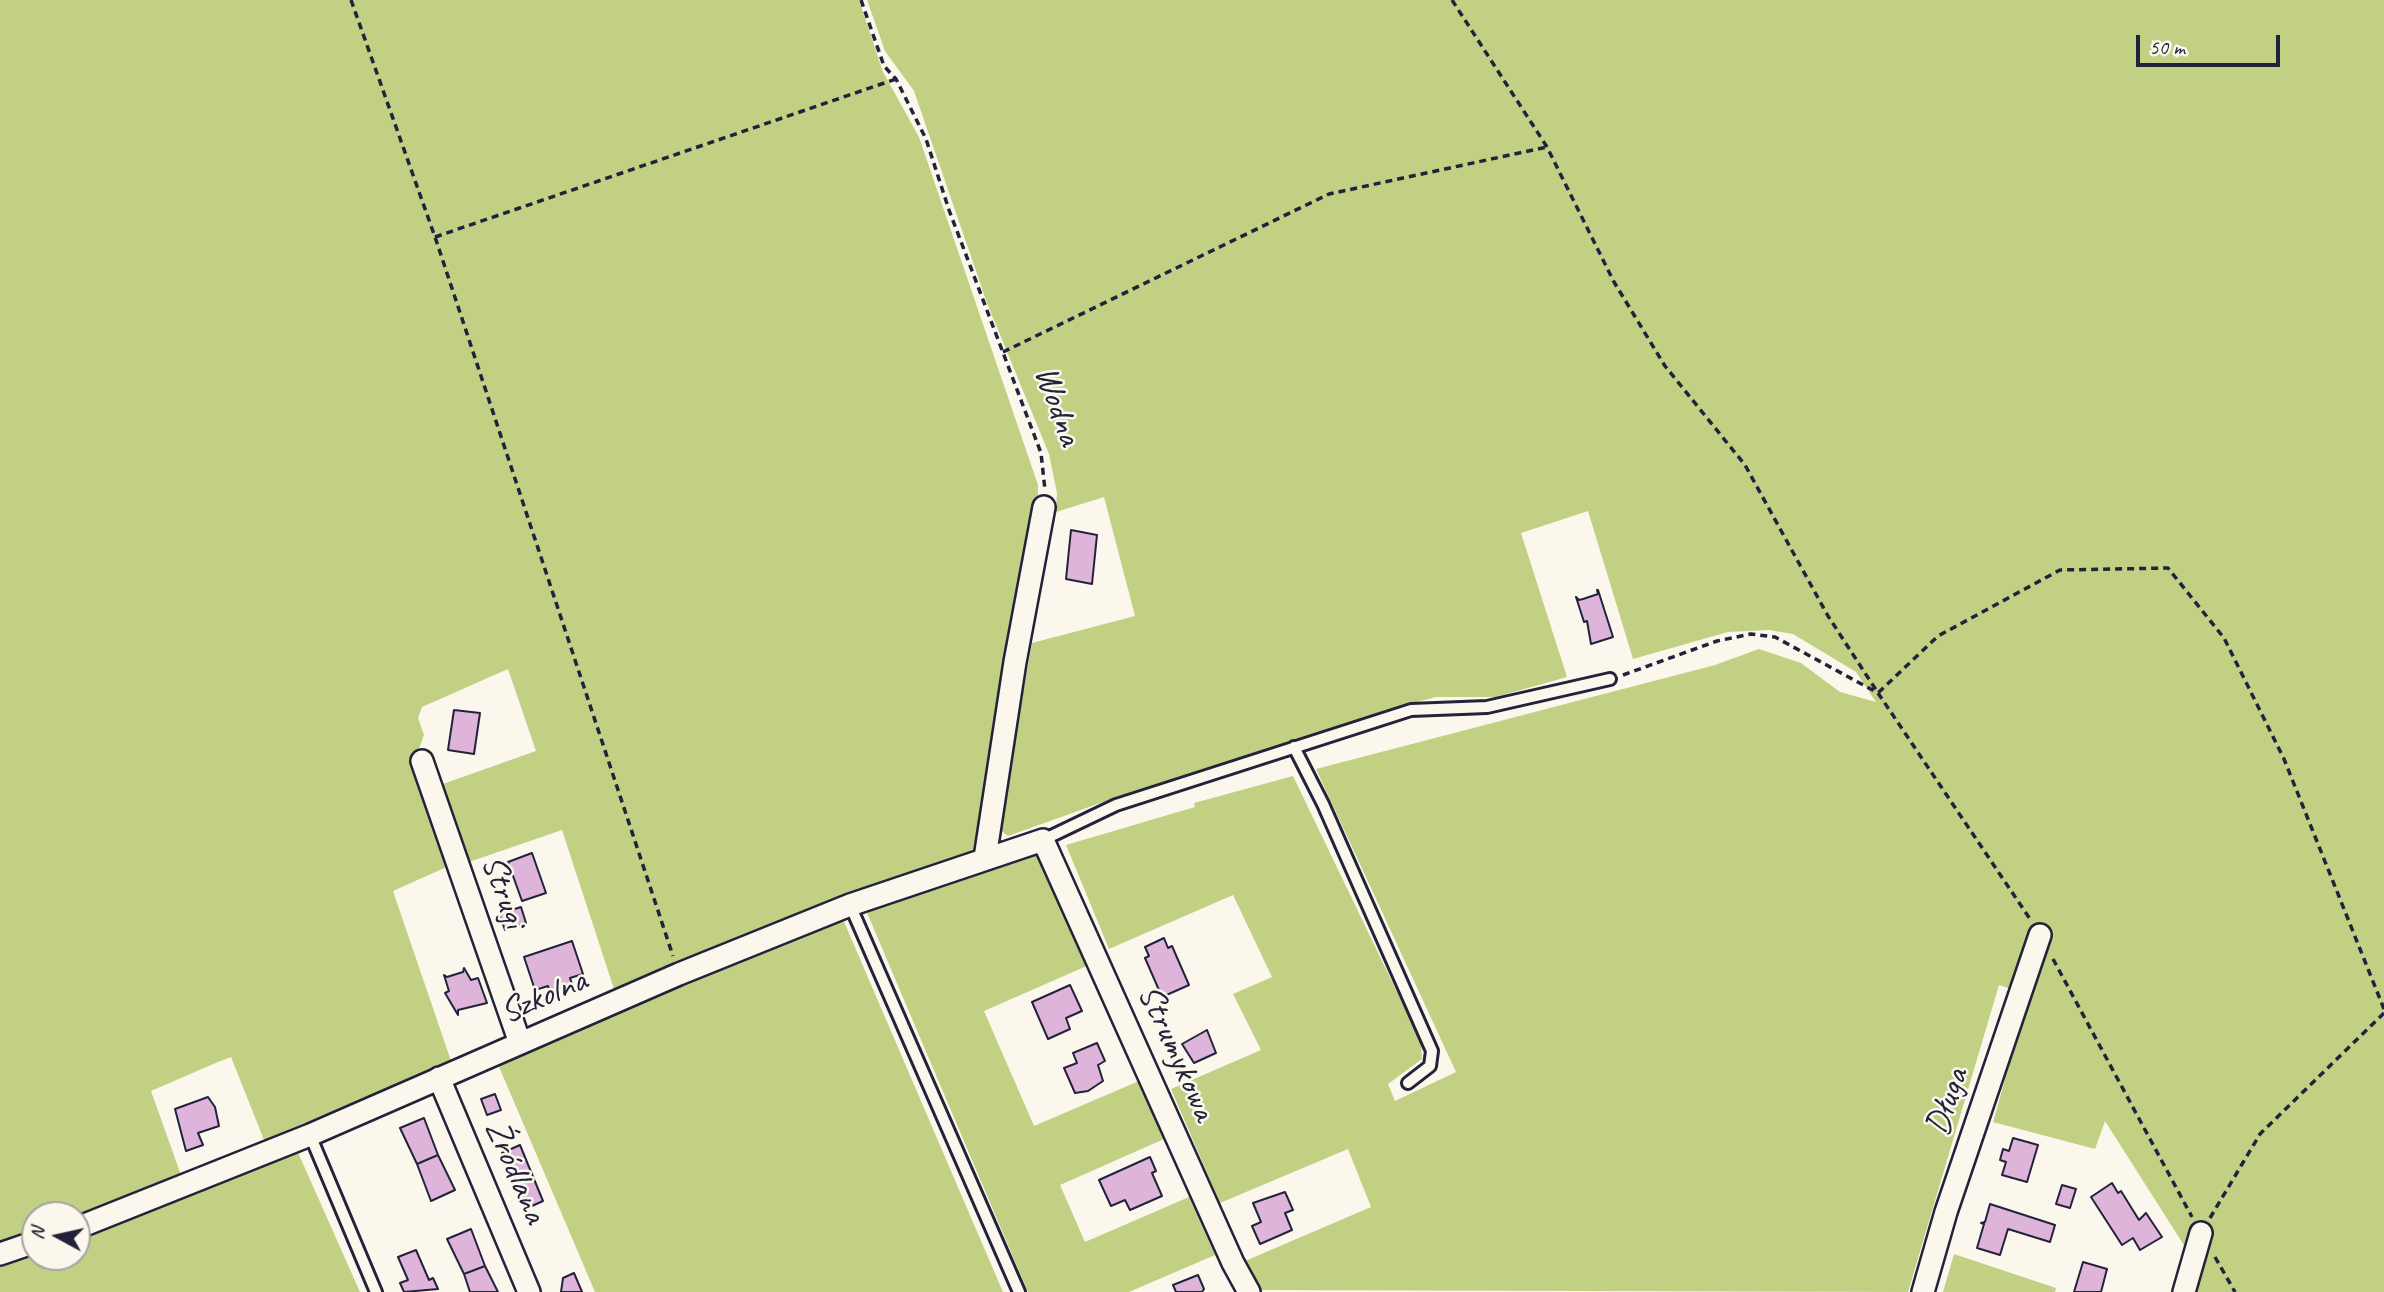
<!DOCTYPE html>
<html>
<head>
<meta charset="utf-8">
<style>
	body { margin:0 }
	#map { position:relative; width:2384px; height:1292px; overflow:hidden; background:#fbf7ec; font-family:Caveat,sans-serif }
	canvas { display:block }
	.north { position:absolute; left:21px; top:1201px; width:70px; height:70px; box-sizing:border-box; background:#fbf7ec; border:2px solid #a4a2a5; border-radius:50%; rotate:278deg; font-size:19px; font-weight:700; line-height:28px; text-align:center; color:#22223b }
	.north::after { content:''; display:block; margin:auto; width:24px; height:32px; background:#22223b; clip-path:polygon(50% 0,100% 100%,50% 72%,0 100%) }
	.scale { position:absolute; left:2136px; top:35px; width:144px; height:32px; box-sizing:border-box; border:4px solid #22223b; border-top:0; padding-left:9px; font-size:21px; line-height:24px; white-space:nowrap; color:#22223b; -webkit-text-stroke:5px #fbf7ec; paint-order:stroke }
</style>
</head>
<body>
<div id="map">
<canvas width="2384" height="1292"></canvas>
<div class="north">N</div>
<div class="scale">50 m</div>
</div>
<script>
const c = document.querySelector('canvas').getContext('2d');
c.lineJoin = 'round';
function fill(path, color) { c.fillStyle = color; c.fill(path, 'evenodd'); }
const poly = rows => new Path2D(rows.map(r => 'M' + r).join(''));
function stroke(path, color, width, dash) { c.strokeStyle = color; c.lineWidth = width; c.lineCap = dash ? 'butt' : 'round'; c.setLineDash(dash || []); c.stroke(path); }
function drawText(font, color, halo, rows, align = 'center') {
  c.font = font + ' Caveat,sans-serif'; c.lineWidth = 5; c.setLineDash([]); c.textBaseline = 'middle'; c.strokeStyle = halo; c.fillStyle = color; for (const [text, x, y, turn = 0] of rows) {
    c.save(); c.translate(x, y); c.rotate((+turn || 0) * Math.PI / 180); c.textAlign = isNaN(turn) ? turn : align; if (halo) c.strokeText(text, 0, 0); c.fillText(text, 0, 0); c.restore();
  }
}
fill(poly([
	[0,0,859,0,883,72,919,137,1038,485,1038,499,977,851,686,967,614,989,562,830,466,863,440,785,536,751,508,669,422,707,418,718,424,735,417,754,451,865,393,891,451,1061,264,1140,231,1057,218,1062,151,1091,181,1175,77,1216,35,1215,35,1231,0,1244],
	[867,0,2384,0,2384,1292,2193,1292,2199,1269,2105,1121,2095,1149,1993,1122,2029,995,1999,985,1908,1292,1258,1290,1245,1261,1371,1207,1348,1149,1220,1203,1171,1089,1261,1050,1233,994,1272,977,1233,895,1109,949,1066,845,1195,807,1194,803,1293,776,1421,1042,1422,1059,1388,1084,1395,1101,1456,1072,1316,769,1715,665,1759,649,1801,663,1840,692,1876,702,1856,672,1793,634,1769,630,1728,632,1633,659,1588,511,1521,533,1567,677,1496,697,1436,697,1409,704,1170,783,1117,797,1008,836,999,829,1032,643,1135,616,1104,497,1056,512,1057,493,1049,454,987,303,914,91,885,51],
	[1040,854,1089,965,984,1011,1034,1126,1139,1081,1164,1139,1060,1185,1085,1242,1189,1197,1215,1255,1129,1292,1028,1292,865,908,928,886,932,891],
	[842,917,1003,1292,595,1292,497,1062],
	[296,1148,360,1292,0,1292,0,1267,35,1254,35,1257,77,1257,77,1240],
	[1954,1254,2056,1288,2055,1292,1943,1292]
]), '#c2d084');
const building = poly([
	[1071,530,1097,535,1092,584,1066,579,1071,530],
	[1597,590,1598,590,1613,637,1591,644,1587,621,1584,622,1576,597,1579,600,1583,599,1598,594,1597,590],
	[454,710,480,713,474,754,448,750,454,710],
	[532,853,546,893,522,901,508,862,532,853],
	[521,907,526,923,505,930,499,914,521,907],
	[1164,938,1168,948,1172,946,1189,985,1162,997,1145,958,1149,956,1145,947,1164,938],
	[572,941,583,974,570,978,572,984,550,992,548,986,535,990,524,957,572,941],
	[464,968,471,980,478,978,487,1003,458,1010,458,1015,445,993,449,991,444,975,447,977,463,972,464,968],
	[1070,985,1082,1011,1066,1018,1070,1029,1048,1039,1032,1002,1070,985],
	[1207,1030,1216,1053,1194,1063,1182,1044,1207,1030],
	[1097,1043,1105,1061,1098,1065,1103,1081,1088,1091,1075,1093,1064,1068,1077,1063,1073,1053,1097,1043],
	[495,1094,501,1110,487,1115,481,1099,495,1094],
	[208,1097,215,1107,219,1126,198,1133,203,1145,186,1151,175,1109,208,1097],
	[424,1118,438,1155,417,1164,400,1128,424,1118],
	[2013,1138,2038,1145,2027,1182,2002,1175,2006,1162,2000,1160,2003,1149,2009,1151,2013,1138],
	[520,1145,543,1201,532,1206,520,1201,502,1153,520,1145],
	[438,1155,455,1190,431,1201,417,1164,438,1155],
	[1150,1157,1156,1171,1152,1173,1162,1196,1130,1210,1125,1200,1111,1206,1099,1180,1150,1157],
	[2112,1183,2118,1193,2121,1191,2139,1220,2146,1213,2162,1237,2140,1250,2133,1238,2122,1245,2091,1197,2112,1183],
	[2062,1185,2076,1189,2070,1208,2056,1204,2062,1185],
	[1285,1192,1293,1210,1285,1213,1292,1230,1260,1244,1252,1226,1261,1222,1253,1203,1285,1192],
	[1990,1204,2055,1225,2050,1242,2008,1229,2000,1255,1977,1248,1984,1224,1981,1223,1985,1222,1990,1204],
	[471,1229,485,1266,464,1274,447,1239,471,1229],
	[416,1250,429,1280,433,1278,438,1289,404,1292,400,1283,408,1280,398,1257,416,1250],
	[2083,1262,2107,1269,2101,1292,2074,1292,2083,1262],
	[485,1266,498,1292,470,1292,464,1274,485,1266],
	[574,1273,582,1292,561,1292,563,1278,574,1273],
	[1198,1275,1204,1289,1202,1292,1176,1292,1173,1285,1198,1275]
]);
fill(building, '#dfb4da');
stroke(building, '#22223b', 2);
const lane = poly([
	[1294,747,1323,804,1432,1051,1430,1066,1408,1083],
	[1043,840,1116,805,1411,710,1487,707,1610,679],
	[850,905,1019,1292],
	[310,1135,376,1292]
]);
const street = poly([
	[422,761,520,1043],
	[985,858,1015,662,1044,507],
	[439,1078,529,1292],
	[77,1228,310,1135,679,974,850,905,1043,840,1233,1263,1249,1292],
	[0,1254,35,1242],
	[1923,1292,1946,1212,2040,935],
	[2184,1292,2201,1233]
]);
stroke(lane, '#22223b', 16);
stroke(street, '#22223b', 26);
stroke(poly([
	[351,0,435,237,673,956],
	[861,0,884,66,896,79,926,139,949,210,1041,453,1045,490],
	[1452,0,1547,147,1614,282,1665,366,1745,465,1828,616,1878,693,1938,636,2060,570,2168,568,2224,638,2284,759,2384,1009],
	[435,237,896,79],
	[1003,352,1329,194,1547,147],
	[1623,675,1717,641,1751,634,1775,637,1878,693,2030,919],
	[2053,959,2192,1217],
	[2210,1218,2260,1134,2384,1013],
	[2215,1257,2235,1292]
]), '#22223b', 3.5, [7, 5]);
stroke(lane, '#fbf7ec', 10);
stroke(street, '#fbf7ec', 21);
drawText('35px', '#22223b', '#fbf7ec', [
	["Wodna",1057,406,71],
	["Strugi",503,892,71],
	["Szkolna",544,997,-23],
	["Strumykowa",1176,1053,66],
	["Długa",1948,1102,-71],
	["Źródlana",515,1172,67]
]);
</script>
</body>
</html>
